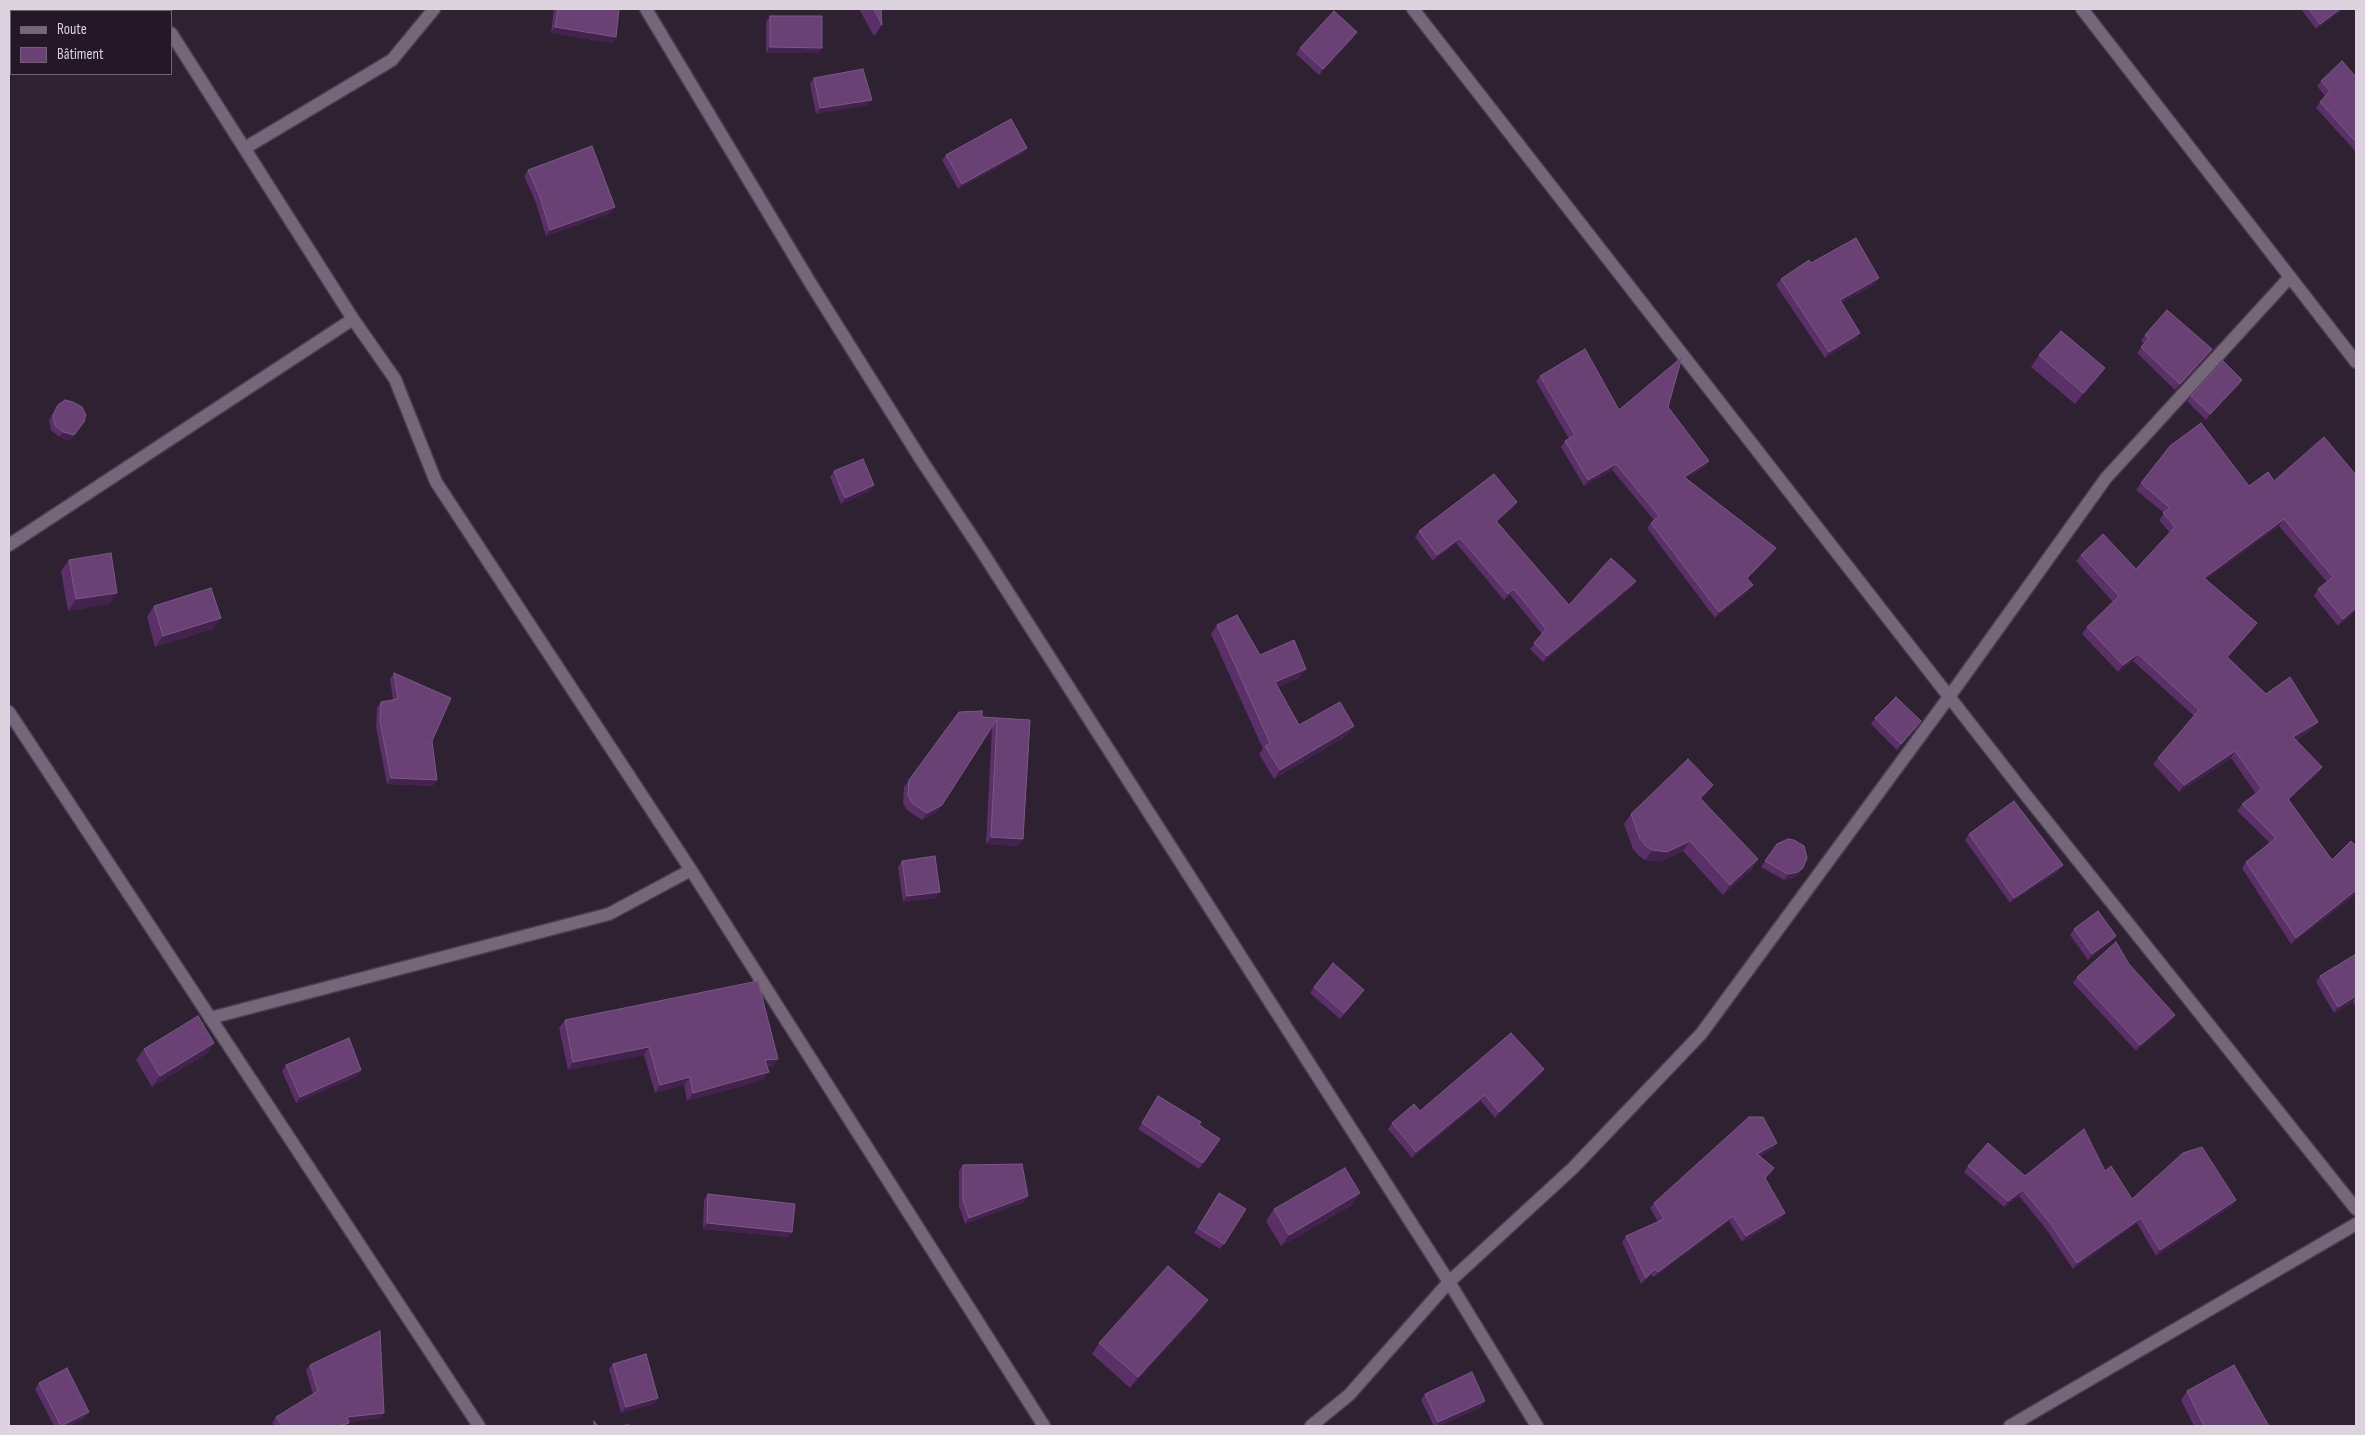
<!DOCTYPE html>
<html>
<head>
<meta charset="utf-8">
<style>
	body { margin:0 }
	#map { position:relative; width:2365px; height:1435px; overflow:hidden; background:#2e2132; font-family:"Sofia Sans Condensed",sans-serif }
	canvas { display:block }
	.frame { position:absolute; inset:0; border:10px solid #dcd3df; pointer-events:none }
	.legend { position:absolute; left:10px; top:10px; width:162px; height:65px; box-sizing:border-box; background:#241828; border:1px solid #6e6371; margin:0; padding:6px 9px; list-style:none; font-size:15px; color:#dcd3df }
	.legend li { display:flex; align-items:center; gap:10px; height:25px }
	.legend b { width:25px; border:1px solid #6e6371 }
</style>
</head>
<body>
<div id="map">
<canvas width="2365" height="1435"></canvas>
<div class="frame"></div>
<ul class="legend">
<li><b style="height:6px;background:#75667a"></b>Route</li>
<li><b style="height:14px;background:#694175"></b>Bâtiment</li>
</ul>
</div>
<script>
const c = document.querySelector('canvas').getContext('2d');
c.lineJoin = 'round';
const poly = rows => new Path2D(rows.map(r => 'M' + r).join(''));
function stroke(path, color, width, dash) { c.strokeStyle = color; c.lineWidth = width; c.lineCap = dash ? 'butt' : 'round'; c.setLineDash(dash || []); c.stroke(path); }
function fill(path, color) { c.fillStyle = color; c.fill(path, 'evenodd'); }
const street = poly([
	[154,9,156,11],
	[646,9,811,284,922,461,981,550,1449,1282,1537,1426],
	[1413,9,2025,794,2356,1209],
	[2082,9,2356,362],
	[171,33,353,319,395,379,436,482,691,870,1044,1426],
	[245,148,392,60,434,9],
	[9,545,353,319],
	[9,712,479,1426],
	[210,1018,609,914,691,870],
	[1311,1426,1349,1395,1449,1282,1573,1168,1701,1034,1949,697,2106,478,2290,277],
	[2010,1426,2356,1224]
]);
stroke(street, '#493e4d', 15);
stroke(street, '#75667a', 12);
fill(poly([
	[28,9,71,9,69,11,29,11],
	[554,9,619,9,616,37,612,43,551,33],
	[859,9,881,9,882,25,874,36],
	[2301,9,2344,9,2316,29],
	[770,16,822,48,818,53,766,53,766,22],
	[1353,38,1319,75,1296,54,1300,48],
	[2356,77,2356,152,2316,108,2320,102,2325,96,2317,86,2321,81],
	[814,78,867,105,816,114,810,84],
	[1027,148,1023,153,958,189,942,160,946,155],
	[528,170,611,213,546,236,536,203,524,176],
	[1811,263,1879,278,1875,284,1841,303,1860,333,1856,339,1825,358,1776,285,1781,279],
	[2145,335,2208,355,2175,390,2137,353,2144,344,2141,341],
	[2039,355,2097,380,2075,404,2031,367],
	[1540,376,1619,410,1668,407,1705,467,1686,478,1776,548,1772,554,1747,578,1749,591,1715,618,1647,528,1651,523,1654,520,1612,470,1584,486,1561,447,1565,441,1569,439,1536,381],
	[2242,380,2238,386,2206,420,2187,401,2191,396],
	[58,405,80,428,70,441,59,437,51,430,49,420],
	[834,471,870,491,841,504,830,477],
	[2268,472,2356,611,2338,626,2314,596,2318,589,2327,582,2279,526,2206,579,2257,623,2252,630,2228,657,2266,694,2318,722,2313,728,2296,740,2322,767,2317,774,2289,800,2356,894,2291,944,2242,868,2246,862,2270,843,2237,811,2242,804,2256,794,2231,758,2179,792,2153,764,2158,758,2194,716,2133,661,2118,672,2082,634,2087,627,2113,602,2076,561,2081,555,2136,569,2170,533,2159,520,2164,513,2136,490,2141,483,2249,486],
	[1513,508,1497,522,1569,605,1636,581,1632,587,1543,662,1530,649,1542,634,1510,595,1504,600,1456,543,1433,561,1415,537,1419,531],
	[69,560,117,593,109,604,68,611,61,571],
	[154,606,213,629,155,647,147,617],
	[1217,625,1260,655,1299,678,1278,687,1299,725,1348,735,1274,779,1259,754,1263,749,1211,634],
	[394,673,432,741,433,786,387,784,376,727,377,708,381,702,393,700,390,679],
	[959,712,982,717,1030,720,1023,839,1018,846,986,844,992,727,937,812,922,820,907,810,903,803,904,787],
	[1875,718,1917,727,1897,750,1871,724],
	[1713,785,1706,795,1701,799,1758,859,1751,870,1723,895,1683,851,1660,862,1645,860,1639,856,1633,849,1624,824,1631,814],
	[1969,834,2059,871,2010,903,1965,840],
	[1777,844,1799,874,1794,878,1784,880,1761,867],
	[902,861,936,898,903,902,898,867],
	[2074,929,2116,936,2112,941,2088,960,2070,935],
	[2356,954,2356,1007,2353,1002,2334,1013,2316,982,2320,976],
	[2077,977,2175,1015,2171,1021,2136,1051,2073,983],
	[1314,987,1364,990,1340,1019,1310,993],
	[565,1020,778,1059,772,1067,768,1067,763,1080,687,1101,684,1085,655,1093,644,1055,568,1070,559,1028],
	[214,1043,206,1054,152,1087,136,1060,144,1049],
	[286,1065,361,1070,357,1076,296,1103,282,1071],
	[1544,1069,1540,1075,1495,1118,1481,1101,1412,1158,1388,1129,1392,1123,1420,1111],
	[1158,1096,1220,1139,1199,1169,1138,1129],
	[1777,1143,1773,1149,1760,1156,1774,1168,1765,1179,1781,1219,1742,1242,1729,1221,1654,1277,1651,1275,1641,1284,1622,1242,1626,1236,1658,1222,1650,1208,1654,1203],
	[963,1165,1028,1196,1024,1202,965,1224,959,1206,959,1171],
	[1968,1166,2025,1176,2105,1171,2132,1199,2236,1200,2232,1206,2156,1256,2137,1223,2073,1269,2046,1229,2019,1196,2004,1207,1964,1172],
	[1219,1193,1224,1244,1220,1249,1194,1233],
	[708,1194,792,1232,788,1237,703,1229,704,1200],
	[1352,1205,1281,1246,1266,1221,1274,1209],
	[1200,1312,1130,1388,1092,1354,1099,1343],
	[613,1364,658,1398,654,1404,621,1413,609,1369],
	[310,1365,384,1413,380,1418,348,1422,347,1426,274,1426,272,1423,276,1417,313,1394,306,1370],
	[39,1383,85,1418,69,1426,54,1426,35,1389],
	[2187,1391,2269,1426,2194,1426,2181,1400],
	[1425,1394,1481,1407,1439,1426,1434,1426,1421,1400]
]), '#5b2f68');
fill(poly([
	[2340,9,2344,9,2316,29,2320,24],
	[555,27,616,37,612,43,551,33],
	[1357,32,1353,38,1319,75,1323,69],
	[770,47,822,48,818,53,766,53],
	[872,100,867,105,816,114,820,108],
	[1027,148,1023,153,958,189,962,184],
	[615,207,611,213,546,236,550,230],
	[1879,278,1875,284,1836,306,1840,300],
	[1860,333,1856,339,1825,358,1829,352],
	[2212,349,2208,355,2175,390,2180,384],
	[2105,368,2097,380,2075,404,2083,393],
	[2242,380,2238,386,2206,420,2210,414],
	[84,422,70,441,59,437,63,432],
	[1709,461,1705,467,1680,482,1684,477],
	[1616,464,1612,470,1584,486,1588,480],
	[874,485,870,491,841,504,845,498],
	[1517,502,1513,508,1492,526,1496,521],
	[2284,519,2279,526,2199,584,2204,578],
	[1460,538,1456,543,1433,561,1437,555],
	[1776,548,1772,554,1743,583,1747,578],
	[1636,581,1632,587,1543,662,1547,656],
	[1753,585,1749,591,1715,618,1719,612],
	[1514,589,1510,595,1504,600,1508,594],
	[117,593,109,604,68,611,76,599],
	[2356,608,2356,611,2338,626,2343,619],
	[221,618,213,629,155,647,163,636],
	[2257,623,2252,630,2222,664,2227,657],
	[2138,654,2133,661,2118,672,2123,665],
	[1306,669,1299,678,1269,691,1275,682],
	[1921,721,1917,727,1897,750,1901,744],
	[2318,722,2313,728,2289,744,2293,737],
	[1354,726,1348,735,1274,779,1280,770],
	[2235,751,2231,758,2179,792,2184,785],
	[2322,767,2317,774,2283,806,2288,799],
	[391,778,437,780,433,786,387,784],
	[1713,785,1706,795,1693,808,1700,798],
	[942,805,937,812,922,820,927,813],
	[991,837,1023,839,1018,846,986,844],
	[1690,841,1683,851,1660,862,1645,860,1652,850],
	[1758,859,1751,870,1723,895,1730,885],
	[2063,865,2059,871,2010,903,2014,898],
	[1803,868,1799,874,1794,878,1784,880,1788,874],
	[2356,890,2356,894,2291,944,2296,938],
	[940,892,936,898,903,902,907,896],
	[2116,936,2112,941,2088,960,2092,954],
	[2356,996,2353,1002,2334,1013,2338,1007],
	[2175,1015,2171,1021,2136,1051,2140,1045],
	[214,1043,206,1054,152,1087,160,1076],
	[649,1047,644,1055,568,1070,573,1062],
	[778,1059,772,1067,760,1067,765,1060],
	[1544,1069,1540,1075,1495,1118,1499,1112],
	[361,1070,357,1076,296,1103,300,1097],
	[769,1072,763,1080,687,1101,693,1093],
	[690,1077,684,1085,655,1093,660,1085],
	[1485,1095,1481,1101,1412,1158,1416,1152],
	[1777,1143,1773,1149,1753,1159,1757,1154],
	[2023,1190,2019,1196,2004,1207,2008,1201],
	[1360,1193,1352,1205,1281,1246,1289,1235],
	[1028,1196,1024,1202,965,1224,969,1218],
	[2236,1200,2232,1206,2156,1256,2160,1250],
	[1785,1213,1781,1219,1742,1242,1746,1236],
	[1733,1216,1729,1221,1654,1277,1658,1272],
	[2141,1218,2137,1223,2073,1269,2077,1263],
	[707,1223,792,1232,788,1237,703,1229],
	[1655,1269,1651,1275,1641,1284,1646,1278],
	[1208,1300,1200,1312,1130,1388,1138,1377],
	[658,1398,654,1404,621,1413,626,1407],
	[1485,1401,1481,1407,1439,1426,1436,1426,1438,1422],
	[89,1412,85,1418,69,1426,62,1426],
	[384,1413,380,1418,343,1422,347,1417]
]), '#43224d');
const building = poly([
	[34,9,71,9,64,11,35,11,34,9],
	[558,9,619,9,616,37,555,27,558,9],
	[874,9,881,9,882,25,874,9],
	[2309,9,2340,9,2320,24,2309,9],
	[1334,11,1357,32,1323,69,1300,48,1334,11],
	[770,16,822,16,822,48,770,47,770,16],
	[2342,61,2356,77,2356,142,2320,102,2330,91,2321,81,2342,61],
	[863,69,872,100,820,108,814,78,863,69],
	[1011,119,1027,148,962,184,946,155,1011,119],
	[592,146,615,207,550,230,540,197,528,170,592,146],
	[1856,238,1879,278,1840,300,1860,333,1829,352,1781,279,1809,260,1811,263,1856,238],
	[2167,310,2212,349,2180,384,2141,347,2149,338,2145,335,2167,310],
	[2061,331,2105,368,2083,393,2039,355,2061,331],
	[1585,349,1619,410,1682,357,1668,407,1709,461,1684,477,1776,548,1747,578,1753,585,1719,612,1651,523,1659,516,1616,464,1588,480,1565,441,1575,435,1540,376,1585,349],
	[2223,361,2242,380,2210,414,2191,396,2223,361],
	[65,400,73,402,82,407,86,415,84,422,74,435,63,432,55,425,53,415,58,405,65,400],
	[2201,423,2249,486,2268,472,2274,481,2324,437,2356,475,2356,608,2343,619,2318,589,2333,577,2284,519,2204,578,2257,623,2227,657,2266,694,2290,677,2318,722,2293,737,2322,767,2288,799,2332,860,2351,841,2356,846,2356,890,2296,938,2246,862,2276,838,2242,804,2262,789,2235,751,2184,785,2158,758,2199,710,2138,654,2123,665,2087,627,2119,596,2081,555,2103,534,2136,569,2175,527,2163,513,2170,508,2141,483,2170,446,2201,423],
	[863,459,874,485,845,498,834,471,863,459],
	[1494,474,1517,502,1496,521,1569,605,1611,558,1636,581,1547,656,1534,643,1546,629,1514,589,1508,594,1460,538,1437,555,1419,531,1494,474],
	[111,553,117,593,76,599,69,560,111,553],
	[211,588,221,618,163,636,154,606,211,588],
	[1237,615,1260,655,1294,640,1306,669,1275,682,1299,725,1340,702,1354,726,1280,770,1265,746,1270,743,1217,625,1237,615],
	[394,673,451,698,432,741,437,780,391,778,380,721,381,702,398,699,394,673],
	[1896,697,1921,721,1901,744,1875,718,1896,697],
	[982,711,982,717,1030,720,1023,839,991,837,997,719,942,805,927,813,912,803,908,795,909,780,959,712,982,711],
	[1688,759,1713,785,1700,798,1758,859,1730,885,1690,841,1667,852,1652,850,1646,846,1640,839,1631,814,1688,759],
	[2014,801,2063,865,2014,898,1969,834,2014,801],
	[1788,839,1794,840,1804,846,1807,858,1803,868,1798,872,1788,874,1765,861,1777,844,1788,839],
	[935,856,940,892,907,896,902,861,935,856],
	[2098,911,2116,936,2092,954,2074,929,2098,911],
	[2116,942,2129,964,2175,1015,2140,1045,2077,977,2116,942],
	[2356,954,2356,996,2338,1007,2320,976,2356,954],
	[1333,963,1364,990,1344,1013,1314,987,1333,963],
	[758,981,778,1059,765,1060,769,1072,693,1093,690,1077,660,1085,649,1047,573,1062,565,1020,758,981],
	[198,1016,214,1043,160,1076,144,1049,198,1016],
	[1511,1033,1544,1069,1499,1112,1485,1095,1416,1152,1392,1123,1414,1104,1420,1111,1511,1033],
	[349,1038,361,1070,300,1097,286,1065,349,1038],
	[1158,1096,1201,1122,1199,1125,1220,1139,1203,1163,1142,1123,1158,1096],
	[1749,1117,1763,1117,1777,1143,1757,1154,1774,1168,1765,1178,1785,1213,1746,1236,1733,1216,1658,1272,1655,1269,1646,1278,1626,1236,1664,1219,1654,1203,1749,1117],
	[2084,1129,2105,1171,2111,1166,2132,1199,2183,1153,2202,1147,2236,1200,2160,1250,2141,1218,2077,1263,2050,1223,2023,1190,2008,1201,1968,1166,1988,1143,2025,1176,2084,1129],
	[1022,1164,1028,1196,969,1218,963,1200,963,1165,1022,1164],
	[1345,1168,1360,1193,1289,1235,1274,1209,1345,1168],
	[1219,1193,1246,1209,1224,1244,1198,1228,1219,1193],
	[708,1194,795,1204,792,1232,707,1223,708,1194],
	[1168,1266,1208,1300,1138,1377,1099,1343,1168,1266],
	[380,1331,384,1413,347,1417,349,1423,339,1426,282,1426,276,1417,318,1391,310,1365,380,1331],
	[646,1354,658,1398,626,1407,613,1364,646,1354],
	[2234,1365,2269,1426,2204,1426,2187,1391,2234,1365],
	[67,1368,89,1412,61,1426,39,1383,67,1368],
	[1472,1372,1485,1401,1438,1422,1425,1394,1472,1372],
	[594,1421,598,1426,594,1426,594,1421],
	[629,1425,629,1426,612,1426,629,1425]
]);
fill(building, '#694175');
stroke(building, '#7b5885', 1);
</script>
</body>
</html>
